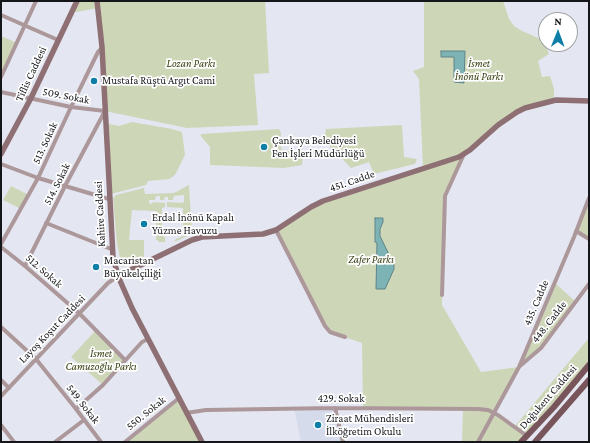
<!DOCTYPE html>
<html>
<head>
<meta charset="utf-8">
<style>
	body { margin:0 }
	#map { position:relative; width:590px; height:443px; overflow:hidden; background:#e4e7f1; font-family:"Crimson Pro",serif }
	canvas { display:block }
	.frame { position:absolute; inset:0; border:2px solid #15161a; pointer-events:none }
	.north { position:absolute; left:538px; top:12px; width:40px; height:40px; box-sizing:border-box; background:#fff; border:1px solid #a1a2a3; border-radius:50%; rotate:1deg; font-size:11px; font-weight:700; line-height:16px; text-align:center; color:#15161a }
	.north::after { content:''; display:block; margin:auto; width:14px; height:18px; background:#0e7ea7; clip-path:polygon(50% 0,100% 100%,50% 72%,0 100%) }
</style>
</head>
<body>
<div id="map">
<canvas width="590" height="443"></canvas>
<div class="frame"></div>
<div class="north">N</div>
</div>
<script>
const c = document.querySelector('canvas').getContext('2d');
c.lineJoin = 'round';
function fill(path, color) { c.fillStyle = color; c.fill(path, 'evenodd'); }
const poly = rows => new Path2D(rows.map(r => 'M' + r).join(''));
function stroke(path, color, width, dash) { c.strokeStyle = color; c.lineWidth = width; c.lineCap = dash ? 'butt' : 'round'; c.setLineDash(dash || []); c.stroke(path); }
function drawText(font, color, halo, rows, align = 'center') {
  c.font = font + ' "Crimson Pro",serif'; c.lineWidth = 3.5; c.setLineDash([]); c.textBaseline = 'middle'; c.strokeStyle = halo; c.fillStyle = color; for (const [text, x, y, turn = 0] of rows) {
    c.save(); c.translate(x, y); c.rotate((+turn || 0) * Math.PI / 180); c.textAlign = isNaN(turn) ? turn : align; if (halo) c.strokeText(text, 0, 0); c.fillText(text, 0, 0); c.restore();
  }
}
fill(poly([
	[294,408,335,408,343,442,301,442]
]), '#d6dbeb');
fill(poly([
	[77,1,265,1,269,73,254,74,258,125,187,128,105,111,98,8,71,13],
	[424,1,503,1,509,19,514,26,522,31,543,40,549,54,538,61,542,77,550,76,554,89,554,96,552,99,525,108,465,153,445,196,442,305,481,372,519,367,555,283,576,302,541,348,519,367,495,413,515,426,589,338,589,364,521,442,462,442,463,409,363,408,362,343,330,332,276,230,311,207,423,168,419,79,413,71,424,67],
	[1,36,17,43,1,74],
	[132,122,172,129,182,132,185,155,175,175,169,179,148,181,146,185,111,194,109,124,119,126],
	[402,125,404,157,417,159,415,164,374,174,369,162,351,168,324,140,326,129],
	[279,129,281,133,280,145,282,150,291,151,303,154,302,165,284,168,210,165,210,147,200,135,202,134],
	[189,185,192,234,174,242,176,239,183,236,183,208,167,207,167,202,182,203,184,202,184,195,174,196,173,200,168,200,168,197,165,197,164,200,160,200,160,196,156,196,155,200,149,200,149,203,152,204,153,202,165,203,165,207,162,208,162,236,165,237,165,242,158,242,158,240,156,240,156,211,132,210,129,240,144,240,144,257,122,267,117,244,113,198,116,195,144,188,145,194,174,193],
	[11,186,29,195,21,209,3,200],
	[589,198,589,239,576,231],
	[96,330,125,360,103,385,71,357],
	[179,398,199,442,125,442]
]), '#ced6b8');
const water = poly([
	[441,51,465,51,464,83,454,82,454,57,441,57,441,51],
	[375,218,383,218,383,222,380,229,380,236,394,265,394,269,385,289,376,289,377,243,375,242,375,218]
]);
fill(water, '#7eb3b6');
stroke(water, '#5e8487', 1);
stroke(poly([
	[1,15,58,40],
	[1,77,36,1],
	[1,92,71,107,105,111,65,186,25,266],
	[1,164,38,178,109,199],
	[46,223,111,249],
	[276,230,325,326,330,332,345,337],
	[576,231,589,239],
	[1,244,38,178,71,107,98,52,102,48],
	[1,247,25,266,79,313,125,360],
	[442,295,445,196,464,154],
	[1,327,36,359,76,409,101,442],
	[520,366,541,348,589,284],
	[1,380,9,388],
	[1,396,108,283,118,276],
	[335,408,343,442],
	[76,409,103,385,142,342,148,339],
	[186,413,206,410,335,408,478,409,488,410,498,415,527,436],
	[1,425,14,442],
	[55,442,84,420],
	[125,442,179,398],
	[478,442,519,367,574,237,589,198]
]), '#ac979a', 4);
stroke(poly([
	[97,1,102,47,113,257,118,276,132,308,202,442],
	[1,154,31,98,77,1],
	[118,276,192,240,202,237,263,234,276,230,311,207,323,201,459,157,470,150,498,125,517,112,525,108,556,100,589,101]
]), '#8e7074', 5.5);
stroke(poly([
	[521,442,554,407,589,365],
	[535,442,589,380]
]), '#78555a', 6);
for (const [x, y, r, color] of [
	[94,81,4,"#0e7ea7"],
	[264,147,4,"#0e7ea7"],
	[144,224,4,"#0e7ea7"],
	[96,267,4,"#0e7ea7"],
	[318,425,4,"#0e7ea7"]
]) { const dot = new Path2D(); dot.arc(x, y, r, 0, 2 * Math.PI); c.fillStyle = color; c.fill(dot); stroke(dot, '#fff', 1.5); }
drawText('italic 11px', '#363f10', '#fff', [
	["Lozan Parkı",191,64],
	["İsmet",479,64],
	["İnönü Parkı",479,77],
	["Zafer Parkı",371,260],
	["İsmet",101,354],
	["Camuzoğlu Parkı",101,367]
]);
drawText('11px', '#15161a', '#fff', [
	["Tiflis Caddesi",31,74,-65],
	["509. Sokak",66,96,11],
	["513. Sokak",45,143,-65],
	["451. Cadde",352,181,-19],
	["514. Sokak",57,184,-63],
	["Kahire Caddesi",100,214,-93],
	["512. Sokak",44,271,41],
	["435. Cadde",536,303,-67],
	["448. Cadde",549,322,-52],
	["Layoş Koşut Caddesi",52,329,-46],
	["Doğukent Caddesi",548,397,-49],
	["429. Sokak",341,399],
	["549. Sokak",83,404,52],
	["550. Sokak",146,413,-39]
]);
drawText('11px', '#15161a', '#fff', [
	["Mustafa Rüştü Argıt Cami",102,81],
	["Çankaya Belediyesi",272,141],
	["Fen İşleri Müdürlüğü",272,154],
	["Erdal İnönü Kapalı",152,218],
	["Yüzme Havuzu",152,231],
	["Macaristan",104,261],
	["Büyükelçiliği",104,274],
	["Ziraat Mühendisleri",326,419],
	["İlköğretim Okulu",326,432]
], 'left');
</script>
</body>
</html>
